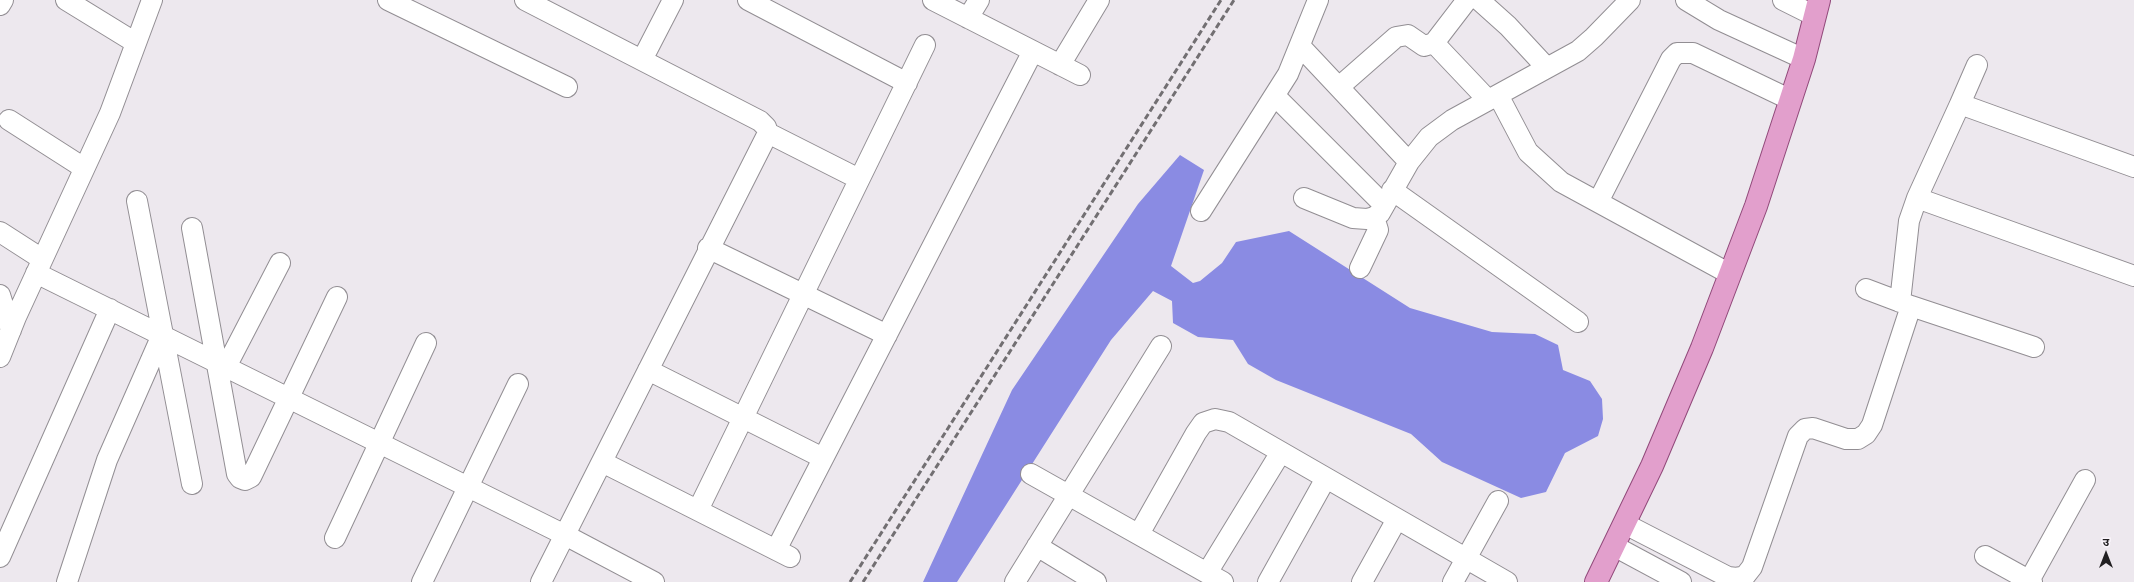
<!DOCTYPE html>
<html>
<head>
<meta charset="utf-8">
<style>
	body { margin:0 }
	#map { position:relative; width:2134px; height:582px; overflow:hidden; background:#ede8ee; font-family:"Archivo Narrow","Noto Sans Devanagari",sans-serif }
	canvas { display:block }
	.north { position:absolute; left:2086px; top:534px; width:40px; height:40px; -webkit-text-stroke:3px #faf5fb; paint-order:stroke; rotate:0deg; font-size:11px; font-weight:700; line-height:16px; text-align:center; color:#211f21 }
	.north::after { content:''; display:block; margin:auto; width:14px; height:18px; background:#211f21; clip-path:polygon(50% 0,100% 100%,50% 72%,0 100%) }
</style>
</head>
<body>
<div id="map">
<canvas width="2134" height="582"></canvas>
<div class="north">उ</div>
</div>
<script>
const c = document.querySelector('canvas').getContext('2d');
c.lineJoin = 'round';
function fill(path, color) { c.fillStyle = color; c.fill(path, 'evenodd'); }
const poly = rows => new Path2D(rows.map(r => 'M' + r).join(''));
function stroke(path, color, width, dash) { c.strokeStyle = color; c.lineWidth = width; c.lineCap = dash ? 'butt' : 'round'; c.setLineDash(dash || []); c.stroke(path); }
fill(poly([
	[1180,155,1204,170,1171,266,1193,283,1200,281,1222,263,1236,242,1289,231,1410,308,1492,332,1535,334,1558,345,1563,370,1590,381,1602,399,1603,419,1598,436,1565,453,1546,492,1521,498,1442,462,1411,434,1276,380,1248,364,1233,340,1198,337,1173,323,1172,301,1153,291,1111,340,957,582,923,582,1012,390,1138,204]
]), '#8a8be3');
const minor = poly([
	[66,0,136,43],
	[388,0,567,87],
	[525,0,760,121,766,127,768,133,859,179],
	[748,0,907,83],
	[933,0,1080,75],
	[1467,0,1434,43,1488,100],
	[1479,0,1508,26,1547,68],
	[1686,0,1719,20,1804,59],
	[1783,0,1815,16],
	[0,5,3,0],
	[968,18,979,0],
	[1300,46,1409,162],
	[642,60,673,0],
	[1060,65,1099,0],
	[1339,87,1396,37,1408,35,1424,46,1434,43],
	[1498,95,1528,152,1561,182,1730,274],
	[1275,96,1384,205],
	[1960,104,1977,65],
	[9,120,84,168],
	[1392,190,1578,322],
	[1304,198,1353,218,1367,219,1374,217,1380,213,1409,162,1429,137,1452,120,1578,51,1594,37,1630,0],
	[1917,198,2134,276],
	[137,201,192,484],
	[1598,202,1671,59,1677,53,1693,53,1791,100],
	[1201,211,1288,74,1318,0],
	[192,228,237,474,240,478,245,480,251,477,337,297],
	[0,232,42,259],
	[708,248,887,335],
	[1360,268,1378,230,1374,217],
	[36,273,565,535,654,582],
	[1866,289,1911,306],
	[0,295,11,330],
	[1900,302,1909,221,1917,198,1960,104,2134,167],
	[0,357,16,317,110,113,152,0],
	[226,367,280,263],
	[648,370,823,458],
	[602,462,790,557],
	[1031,474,1223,582],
	[698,510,925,45],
	[1625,524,1728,577,1737,578,1745,576,1752,567,1798,436,1805,429,1813,428,1846,439,1858,439,1866,434,1872,425,1911,306,2034,347],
	[1139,534,1196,433,1203,423,1215,419,1229,422,1507,582],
	[335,538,426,343],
	[1037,546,1096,582],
	[1614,546,1681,582],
	[776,550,1033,51],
	[1985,556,2032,582],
	[0,557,110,309],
	[1207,573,1281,452],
	[2029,581,2085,480],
	[67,582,107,460,162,335],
	[422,582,518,384],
	[541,582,768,133],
	[1015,582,1161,346],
	[1268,582,1326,478],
	[1362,582,1397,519],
	[1453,582,1498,501]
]);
const major = poly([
	[1596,582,1652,466,1702,348,1756,206,1804,59,1819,0]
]);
stroke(minor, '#928e93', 22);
stroke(major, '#91497a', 24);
stroke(minor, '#fff', 20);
stroke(major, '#e29fcc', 22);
stroke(poly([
	[850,582,1221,0],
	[863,582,1234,0]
]), '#726f72', 3, [6, 3]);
</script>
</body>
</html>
